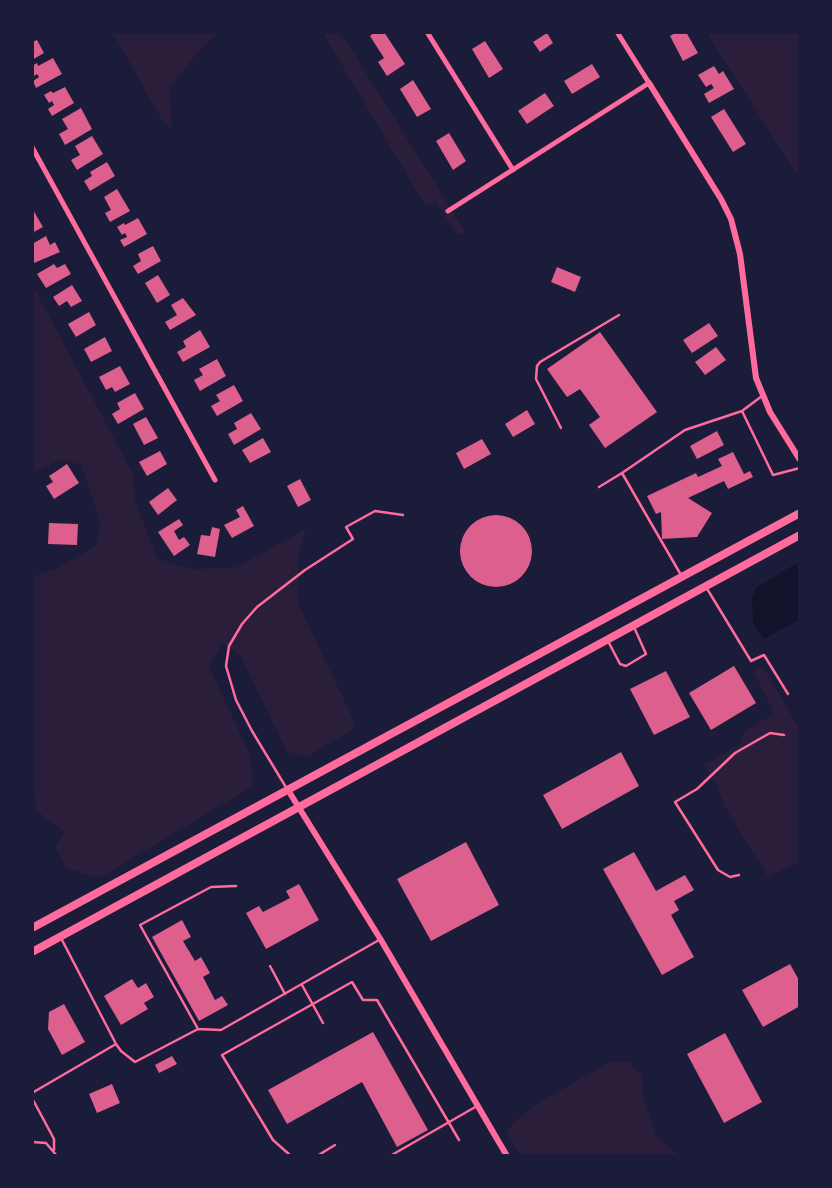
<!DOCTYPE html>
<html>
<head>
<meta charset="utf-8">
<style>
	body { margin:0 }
	#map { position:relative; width:832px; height:1188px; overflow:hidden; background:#1b1b3a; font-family:"Noto Serif",serif }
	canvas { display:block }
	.frame { position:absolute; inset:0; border:34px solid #1b1b3a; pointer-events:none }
</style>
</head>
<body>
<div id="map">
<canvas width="832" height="1188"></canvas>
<div class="frame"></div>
</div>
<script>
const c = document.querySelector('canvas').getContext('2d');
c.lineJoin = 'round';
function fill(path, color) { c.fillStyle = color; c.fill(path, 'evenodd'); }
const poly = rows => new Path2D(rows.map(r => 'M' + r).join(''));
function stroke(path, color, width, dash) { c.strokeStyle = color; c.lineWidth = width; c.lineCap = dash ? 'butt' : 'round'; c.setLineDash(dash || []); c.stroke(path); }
fill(poly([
	[113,33,220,33,204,45,169,89,172,128,164,124],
	[323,33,341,33,466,233,456,233,436,202,426,207],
	[707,33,799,33,799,178],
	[32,284,133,474,135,500,157,559,194,569,237,567,306,529,298,558,298,603,353,719,353,729,307,757,287,752,240,655,222,643,209,667,250,754,253,786,99,878,66,868,55,847,64,832,37,811,33,791,33,576,53,570,96,546,100,522,81,465,61,459,33,473],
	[759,666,766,671,799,729,799,862,768,877,725,807,717,785,704,764,739,745,744,732,772,715,772,708,754,673,755,669],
	[609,1062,629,1062,642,1075,643,1097,656,1135,678,1155,520,1155,507,1133,515,1121,537,1104]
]), '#2a1e3b');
fill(poly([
	[799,562,799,620,764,639,753,623,752,597,757,587]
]), '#12122b');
fill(poly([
	[375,32,384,32,405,64,387,76,378,62,384,58,370,36],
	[677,32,686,32,698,53,683,61,670,36],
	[547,33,553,43,540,52,533,42],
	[37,40,44,53,32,60,32,42],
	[485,41,503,69,489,78,472,49],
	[53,58,62,74,36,88,33,81,39,77,37,74,34,76,32,66,37,63,38,66],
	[592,64,600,77,572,94,564,81],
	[714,66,719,74,723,71,734,89,709,103,704,94,714,88,711,84,706,87,698,75],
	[413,80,431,109,417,117,400,89],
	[65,87,74,103,52,116,48,109,54,105,52,101,49,103,44,95,51,91,53,93],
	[545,93,554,106,527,124,518,111],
	[81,108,92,129,65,145,59,134,68,129,62,119],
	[724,109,746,144,733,152,711,117],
	[449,133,466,161,453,170,436,141],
	[92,136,103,154,77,170,71,160,80,155,75,146],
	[107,162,115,176,90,191,84,181,92,176,90,172],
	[117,189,130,211,110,222,105,213,111,210,104,197],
	[32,208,43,227,32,233],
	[138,218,147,234,124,247,120,240,127,237,125,233,122,235,117,227,124,223,125,225],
	[46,236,50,245,55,242,60,252,34,263,32,244],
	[153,246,161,261,138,274,133,266,141,261,138,254],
	[54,264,57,268,65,264,71,274,46,288,37,274],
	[557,267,581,277,575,292,551,282],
	[158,275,170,295,157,303,145,283],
	[72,285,82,301,71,307,67,301,59,306,53,297],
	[183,298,196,315,170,330,165,322,177,315,171,305],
	[89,312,96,325,76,337,68,324],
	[709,323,718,336,692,353,683,340],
	[200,330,210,347,183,362,177,352,186,347,183,341],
	[600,332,657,412,605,448,589,425,600,417,580,389,567,397,547,369],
	[105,337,112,351,91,362,84,349],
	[716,347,726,360,705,375,695,362],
	[217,359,226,376,200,391,194,380,203,375,199,369],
	[120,366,130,384,115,392,112,387,106,390,99,377],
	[234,385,243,401,217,416,211,406,220,401,216,395],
	[135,393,144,409,118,424,112,414,120,409,117,403],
	[527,410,535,424,513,437,505,424],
	[251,413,261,429,234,445,228,434,237,429,234,423],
	[146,417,158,438,144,445,133,424],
	[717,431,724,445,697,459,690,446],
	[263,438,271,452,250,463,242,450],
	[482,439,491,454,464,469,456,453],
	[160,451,167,464,147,476,139,462],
	[733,452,744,474,750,471,753,477,728,489,724,481,688,498,712,513,697,537,662,539,661,512,656,514,647,496,696,473,698,477,722,466,718,459],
	[67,464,79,483,54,499,46,486,53,482,49,476],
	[300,479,311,500,298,507,287,486],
	[168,488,177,500,158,515,149,502],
	[243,506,254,526,232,538,224,525,240,517,236,510],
	'460 551a36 36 0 1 1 72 0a36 36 0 1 1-72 0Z',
	[179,519,183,525,174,531,179,540,184,537,190,545,174,556,158,532],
	[49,523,78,524,77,545,48,544],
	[212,527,220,529,215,557,197,554,201,535,210,536],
	[734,666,756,703,711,730,689,693],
	[666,671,690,717,654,735,630,689],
	[621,752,639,786,562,829,543,795],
	[466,842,499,905,431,941,397,879],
	[634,852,656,891,685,875,694,890,674,901,679,910,671,915,694,957,662,975,603,869],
	[299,884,319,920,266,949,246,913,259,906,263,912,290,898,286,891],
	[182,920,191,937,183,941,195,961,201,957,210,973,203,977,215,1000,222,996,228,1005,199,1021,152,937],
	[790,964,800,982,800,1006,763,1027,742,990],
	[132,979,138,988,146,983,154,997,144,1003,148,1009,121,1025,104,996],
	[64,1004,85,1042,62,1055,48,1029,49,1012],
	[373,1032,428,1130,397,1147,362,1082,287,1124,268,1090],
	[725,1033,762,1102,724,1123,687,1054],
	[172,1056,177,1064,159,1073,155,1065],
	[112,1084,120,1103,97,1113,89,1094]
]), '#dd5f8e');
stroke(poly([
	[742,411,773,475,800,468],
	[561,428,536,379,537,366,540,362,619,315],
	[599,487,622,473],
	[681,575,622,473,685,430,742,411,762,396],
	[706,587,751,661,764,655,788,694],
	[608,641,620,664,626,666,646,654,634,627],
	[287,789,252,731,236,700,226,666,229,646,242,624,257,607,305,570,353,539,346,527,375,511,403,515],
	[739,875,730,877,718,870,675,802,697,789,735,753,770,733,784,735],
	[270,966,285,994],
	[302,985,323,1023],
	[198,1029,140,925,211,887,236,886],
	[116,1044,121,1051,135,1062,198,1029,221,1030,379,940],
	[32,1093,116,1044,61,938],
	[32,1098,54,1139,54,1150],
	[32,1142,46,1143,57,1156],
	[291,1156,273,1140,222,1055,352,982,363,1000,377,1000,459,1140],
	[317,1156,335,1145],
	[390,1156,477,1106]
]), '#ff6b9d', 2.5);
stroke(poly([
	[427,32,513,170],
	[32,147,215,480],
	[448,211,649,83,617,32]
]), '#ff6b9d', 5);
stroke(poly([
	[649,83,721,199,731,219,740,254,756,378,770,412,800,460],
	[288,790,381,940,507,1156]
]), '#ff6b9d', 6);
stroke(poly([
	[32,928,800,513],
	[32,952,800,535]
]), '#ff6b9d', 8);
</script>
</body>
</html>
